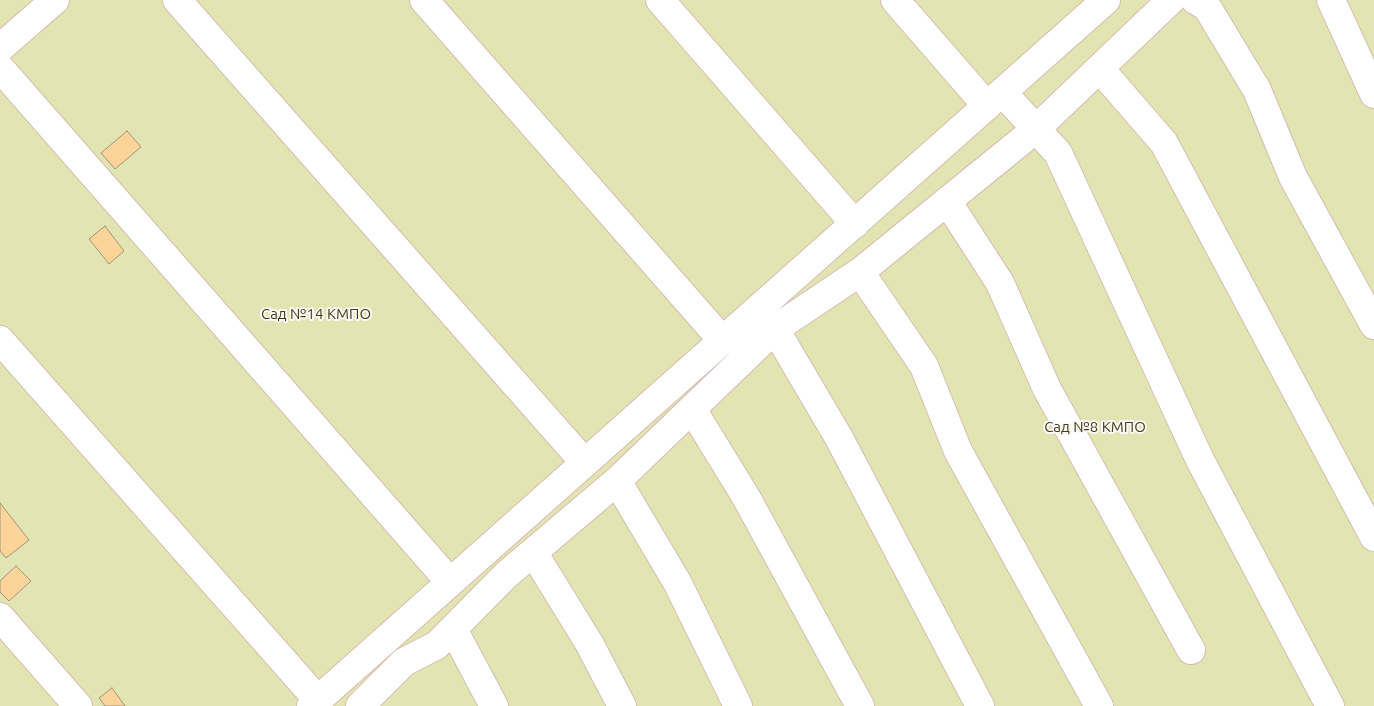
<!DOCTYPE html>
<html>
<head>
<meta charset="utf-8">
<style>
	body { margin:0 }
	canvas { display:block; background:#fdf7f5 }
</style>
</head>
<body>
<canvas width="1374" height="706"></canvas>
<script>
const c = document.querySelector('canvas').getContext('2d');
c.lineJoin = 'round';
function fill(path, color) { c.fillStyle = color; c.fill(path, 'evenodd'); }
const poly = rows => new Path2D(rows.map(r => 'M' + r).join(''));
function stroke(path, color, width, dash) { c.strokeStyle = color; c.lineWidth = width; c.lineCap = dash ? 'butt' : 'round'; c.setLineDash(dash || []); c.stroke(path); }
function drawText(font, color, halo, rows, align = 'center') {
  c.font = font + ' Ubuntu,sans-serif'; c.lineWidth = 4; c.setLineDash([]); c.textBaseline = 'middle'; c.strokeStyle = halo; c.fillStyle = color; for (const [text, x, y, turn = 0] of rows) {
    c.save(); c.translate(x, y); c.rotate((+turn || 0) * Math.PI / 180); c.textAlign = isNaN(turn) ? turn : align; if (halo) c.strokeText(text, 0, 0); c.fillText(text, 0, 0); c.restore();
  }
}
fill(poly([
	[0,0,1374,0,1374,706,0,706]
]), '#e2e4b1');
const building = poly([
	[127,131,141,147,115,169,101,153,127,131],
	[105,226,124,251,109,264,89,239,105,226],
	[0,503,29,540,6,558,0,551,0,503],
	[16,566,31,581,9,601,0,592,0,581,16,566],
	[112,688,125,706,105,706,99,698,112,688]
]);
fill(building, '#fcd499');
stroke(building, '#a1937f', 1);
const minor = poly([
	[177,0,585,463],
	[424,0,723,341],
	[660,0,855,224],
	[895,0,987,106],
	[1195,0,1207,7,1257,90,1293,177,1374,325],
	[1331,0,1374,94],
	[0,48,55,0],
	[0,68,450,582],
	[1100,69,1164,143,1374,537],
	[1003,93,1058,153,1200,460,1330,706],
	[947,201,1000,283,1047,389,1191,650],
	[860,272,924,366,958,451,1099,706],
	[775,329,839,438,980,706],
	[0,340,318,700],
	[692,409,746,497,860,706],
	[617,481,677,582,738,706],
	[533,552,589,643,622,706],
	[0,617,78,706],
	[453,629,494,706],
	[311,706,1106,0],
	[360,706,404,662,437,645,506,575,617,481,775,329,860,272,1036,129,1171,0]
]);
stroke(minor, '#d7bdb2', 30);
stroke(minor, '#fff', 28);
drawText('15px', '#41421d', '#fdf7f5', [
	["Сад №14 КМПО",316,314],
	["Сад №8 КМПО",1095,427]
]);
</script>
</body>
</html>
